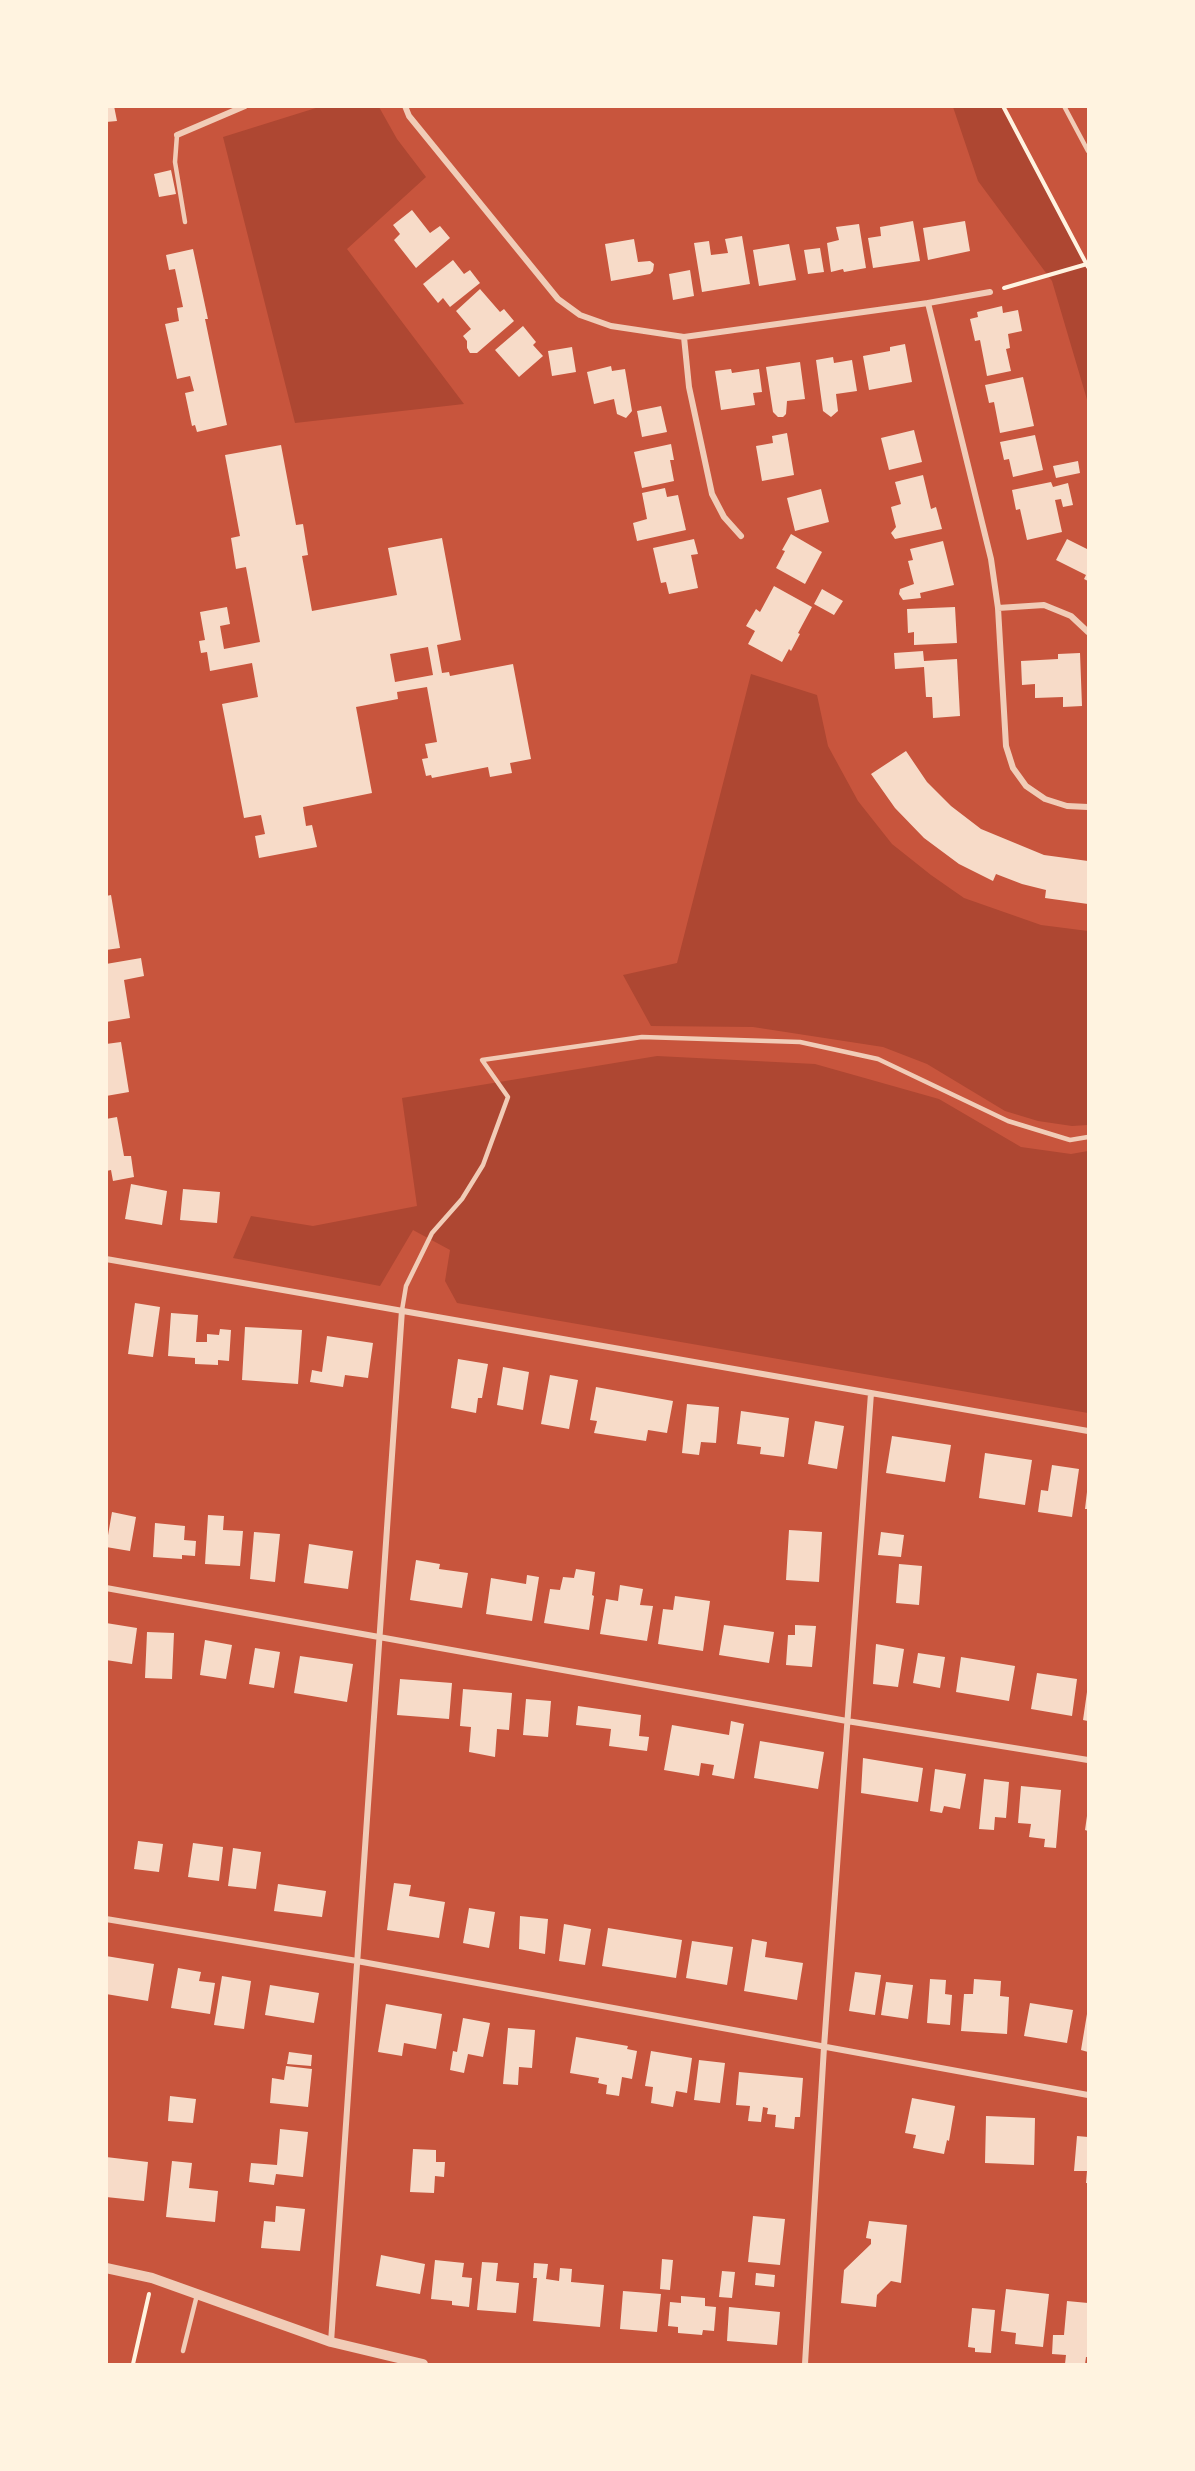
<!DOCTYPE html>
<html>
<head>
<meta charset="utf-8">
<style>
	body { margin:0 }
	#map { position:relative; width:1195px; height:2471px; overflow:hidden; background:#c8553d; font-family:"Sofia Sans Condensed",sans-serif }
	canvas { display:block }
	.frame { position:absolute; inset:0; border:108px solid #fff3e0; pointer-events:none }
</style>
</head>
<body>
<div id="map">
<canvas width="1195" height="2471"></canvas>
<div class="frame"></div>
</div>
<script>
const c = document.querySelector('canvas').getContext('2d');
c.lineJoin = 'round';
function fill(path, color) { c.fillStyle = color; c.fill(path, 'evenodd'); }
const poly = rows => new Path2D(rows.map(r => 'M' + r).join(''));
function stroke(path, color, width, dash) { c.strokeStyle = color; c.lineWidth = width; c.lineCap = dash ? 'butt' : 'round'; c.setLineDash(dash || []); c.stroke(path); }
fill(poly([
	[319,107,379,107,397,139,426,177,347,249,464,404,295,423,223,137],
	[953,107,1003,107,1088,267,1088,403,1052,281,978,181],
	[751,674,817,695,828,746,858,801,892,844,931,875,964,898,1041,925,1088,931,1088,1125,1072,1126,1038,1121,1005,1111,927,1064,883,1047,753,1027,651,1026,623,975,677,963],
	[657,1056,815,1064,939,1099,1021,1147,1071,1154,1088,1151,1088,1413,457,1303,445,1281,450,1250,413,1230,380,1286,233,1258,251,1216,313,1226,417,1206,402,1098]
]), '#ae4732');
fill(poly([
	[106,106,114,106,117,121,106,122],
	[171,170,176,194,159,197,154,174],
	[412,210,430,233,440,226,450,238,416,268,394,240,400,234,393,225],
	[913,221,920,261,873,268,868,238,881,236,880,227],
	[965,221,970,251,928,260,923,228],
	[859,224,866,268,844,272,843,269,831,272,827,243,839,240,836,227],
	[742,236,750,284,702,292,694,243,709,241,711,255,728,253,725,239],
	[634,239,638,262,650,261,654,264,653,271,650,274,611,281,605,244],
	[789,244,796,280,759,286,753,250],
	[820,248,824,272,808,274,804,250],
	[193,249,208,319,205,319,227,425,197,432,195,425,192,426,185,393,194,391,190,376,177,379,165,324,179,321,177,308,183,307,175,269,169,270,166,255],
	[453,260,464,274,470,270,480,283,450,307,443,298,438,303,423,284],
	[690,270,694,296,673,300,669,274],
	[480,289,500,312,504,309,514,321,477,353,470,353,467,348,467,341,463,336,471,329,456,311],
	[1002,306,1003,313,1018,310,1022,331,1008,334,1010,348,1006,349,1011,371,987,376,980,340,975,341,970,319,978,317,977,312],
	[523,326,536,342,533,345,543,356,519,377,495,350],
	[905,344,912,382,869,390,863,356,890,351,890,347],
	[572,347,576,372,552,376,548,351],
	[833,357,834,363,852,360,857,391,836,394,838,411,831,417,823,411,816,360],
	[800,362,805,399,787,401,786,414,783,417,778,417,773,412,766,367],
	[611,366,612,371,625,369,632,411,626,418,617,414,614,399,594,404,587,372],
	[731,369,732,373,759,369,762,392,753,393,755,405,721,410,715,371],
	[1023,377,1034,426,1000,433,994,402,989,403,985,385],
	[661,406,667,432,642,437,637,411],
	[914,430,922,462,889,470,881,438],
	[787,433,794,475,762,481,756,446,773,443,772,436],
	[1035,435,1043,470,1013,477,1009,459,1004,460,1000,442],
	[671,444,674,460,670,460,674,481,642,488,634,452],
	[281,445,296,525,303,524,308,555,302,556,312,611,397,595,388,548,442,538,461,640,437,645,442,673,449,672,450,676,513,664,531,759,510,763,512,773,490,777,488,767,432,778,431,775,426,776,422,759,428,758,425,744,437,742,427,687,397,692,398,699,356,707,372,793,303,807,306,826,312,825,317,847,259,858,255,836,265,834,261,815,244,818,222,704,258,697,252,663,210,671,207,652,201,653,199,641,205,640,200,612,227,607,230,624,220,626,224,649,260,642,246,567,236,569,231,538,240,536,225,455],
	[428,647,433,675,395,682,390,654],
	[1078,461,1080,473,1056,478,1053,466],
	[923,475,931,509,936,507,942,529,895,539,891,533,896,527,891,507,901,504,895,482],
	[1051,482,1053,487,1068,483,1073,505,1063,507,1061,499,1055,500,1062,532,1027,540,1020,509,1016,510,1012,490],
	[665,488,667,497,678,495,686,530,637,541,633,523,647,519,642,493],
	[821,489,829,522,795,531,787,498],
	[791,534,822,552,805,584,776,568,785,551,782,550],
	[694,539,698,554,691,555,698,588,669,594,666,582,661,583,653,548],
	[1067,539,1087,549,1088,546,1088,581,1084,579,1086,575,1056,560],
	[943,541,954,585,920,593,921,598,903,600,899,594,900,589,914,584,908,561,913,560,910,549],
	[774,586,812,607,798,633,800,634,791,651,789,649,782,662,748,644,755,631,746,626,756,609,760,612],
	[822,589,843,601,834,615,814,604],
	[955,607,957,643,914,645,914,632,908,633,907,609],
	[923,651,924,661,957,659,960,716,933,718,932,697,926,697,924,667,895,669,894,653],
	[1080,653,1082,706,1063,707,1063,697,1035,698,1035,684,1022,685,1021,661,1058,659,1058,654],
	[906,751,927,782,951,806,981,829,1044,855,1088,861,1088,904,1045,898,1046,890,1022,884,996,874,993,881,959,864,924,838,895,808,871,774],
	[111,895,120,948,106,950,106,896],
	[141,958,144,976,124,980,130,1018,106,1022,106,964],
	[121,1042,129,1092,106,1096,106,1044],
	[117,1117,124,1156,131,1156,134,1177,113,1181,111,1170,106,1171,106,1119],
	[131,1184,167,1191,162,1225,125,1219],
	[183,1189,220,1192,217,1223,180,1220],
	[135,1303,160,1307,153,1357,128,1354],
	[171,1313,198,1315,196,1342,207,1342,207,1334,219,1335,220,1329,231,1330,229,1361,218,1360,218,1365,195,1364,195,1358,168,1356],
	[245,1327,302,1330,298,1384,242,1380],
	[327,1336,373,1343,368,1378,345,1375,343,1387,310,1382,312,1370,322,1372],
	[458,1359,488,1364,482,1398,478,1398,476,1413,451,1408],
	[503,1367,529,1372,523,1410,497,1405],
	[550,1375,578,1380,569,1429,541,1424],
	[596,1387,673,1401,667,1433,648,1430,646,1441,594,1433,597,1421,590,1420],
	[687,1404,719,1407,716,1443,701,1442,699,1455,682,1453],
	[741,1411,789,1418,784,1457,760,1454,761,1447,737,1444],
	[815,1421,844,1426,837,1469,808,1464],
	[892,1436,951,1445,945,1482,886,1473],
	[985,1453,1032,1460,1025,1505,979,1498],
	[1052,1465,1079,1469,1072,1517,1038,1512,1041,1490,1048,1491],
	[1087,1492,1088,1492,1088,1509,1085,1509],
	[112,1512,136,1517,130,1551,106,1547],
	[208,1515,224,1516,223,1530,243,1531,240,1566,205,1564],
	[155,1523,185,1526,184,1540,196,1541,195,1556,182,1555,182,1559,153,1557],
	[789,1530,822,1532,819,1582,786,1580],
	[254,1532,280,1534,275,1582,250,1579],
	[881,1532,904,1535,901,1557,878,1555],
	[309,1544,353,1551,348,1589,304,1583],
	[416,1560,440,1564,439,1569,468,1573,462,1608,410,1600],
	[899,1564,922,1566,919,1605,896,1603],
	[576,1569,595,1572,592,1595,594,1596,589,1630,544,1623,550,1589,560,1590,563,1577,574,1578],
	[527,1575,539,1577,532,1621,486,1614,491,1578,526,1584],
	[620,1585,643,1589,640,1605,653,1606,647,1641,600,1634,606,1599,618,1601],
	[675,1596,710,1601,703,1651,658,1644,663,1609,673,1610],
	[106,1623,137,1628,132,1664,106,1660],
	[724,1625,774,1632,769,1663,719,1655],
	[795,1625,816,1626,812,1667,786,1665,788,1635,795,1635],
	[147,1632,174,1633,172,1679,145,1678],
	[205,1640,232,1645,226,1679,200,1675],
	[876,1644,904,1649,898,1687,873,1684],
	[255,1648,280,1652,274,1688,249,1684],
	[918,1653,945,1657,940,1688,913,1683],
	[300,1656,353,1664,347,1702,294,1693],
	[961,1657,1015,1666,1009,1701,956,1692],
	[1037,1673,1077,1679,1072,1716,1031,1709],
	[400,1679,452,1683,449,1719,397,1715],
	[463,1689,512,1693,509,1730,497,1729,495,1757,469,1752,471,1727,460,1726],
	[1087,1692,1088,1692,1088,1721,1083,1720],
	[526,1699,551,1701,548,1737,523,1735],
	[578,1706,641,1715,639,1736,649,1737,647,1751,609,1746,611,1729,576,1725],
	[731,1721,744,1724,734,1779,712,1775,714,1765,701,1763,699,1776,664,1770,672,1725,729,1735],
	[760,1741,824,1752,818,1789,754,1778],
	[863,1758,923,1768,918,1802,861,1793],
	[935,1769,966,1774,960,1809,944,1806,942,1813,930,1811],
	[984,1779,1009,1782,1006,1818,995,1817,994,1830,979,1829],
	[1021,1786,1061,1790,1056,1848,1044,1847,1045,1839,1029,1837,1031,1824,1018,1823],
	[1087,1816,1088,1817,1088,1831,1085,1830],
	[138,1841,163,1844,159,1872,134,1869],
	[193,1843,223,1847,219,1881,188,1877],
	[233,1848,261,1852,256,1889,228,1886],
	[394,1883,411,1885,409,1896,445,1902,439,1938,387,1930],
	[278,1884,326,1891,322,1917,274,1911],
	[469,1908,495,1912,489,1948,463,1943],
	[520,1916,548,1919,545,1954,519,1949],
	[564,1924,591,1929,585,1965,559,1961],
	[608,1928,682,1940,676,1978,602,1966],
	[752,1939,767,1942,765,1957,803,1963,797,2000,744,1991],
	[692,1941,733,1947,727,1985,686,1978],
	[106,1956,154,1964,148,2001,106,1994],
	[178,1968,201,1972,199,1981,215,1983,210,2014,171,2008],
	[855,1972,881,1975,875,2015,849,2011],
	[222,1976,251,1981,244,2029,214,2025],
	[930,1979,946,1980,945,1994,952,1995,950,2025,927,2023],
	[974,1979,1001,1981,1000,1996,1009,1997,1007,2034,961,2031,964,1994,973,1994],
	[886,1982,913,1985,908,2019,881,2015],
	[270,1985,319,1993,314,2023,265,2015],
	[1030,2003,1073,2010,1067,2043,1024,2036],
	[386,2004,442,2014,436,2049,404,2043,402,2056,378,2052],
	[1087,2014,1088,2014,1088,2052,1081,2050],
	[463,2018,490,2023,483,2057,468,2054,464,2073,450,2070,453,2051,457,2052],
	[508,2028,535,2030,532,2068,519,2067,518,2085,503,2084],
	[576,2037,628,2046,627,2049,637,2051,632,2079,622,2077,619,2096,606,2094,607,2085,598,2083,599,2078,570,2073],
	[651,2051,692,2058,687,2093,676,2091,673,2107,651,2103,653,2087,645,2086],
	[289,2052,312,2055,311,2066,287,2064],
	[699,2060,725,2063,720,2103,694,2100],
	[286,2066,312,2069,308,2107,270,2103,272,2078,284,2080],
	[739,2072,803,2078,800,2117,795,2117,794,2129,775,2127,776,2115,767,2114,768,2108,763,2107,761,2122,748,2121,750,2106,736,2105],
	[170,2096,196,2099,193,2123,168,2121],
	[912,2098,955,2106,949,2141,947,2140,944,2154,913,2148,916,2135,905,2133],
	[986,2116,1035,2118,1034,2165,985,2163],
	[280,2129,308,2132,303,2177,276,2174,274,2185,249,2182,251,2163,277,2165],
	[1077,2136,1088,2137,1088,2183,1086,2183,1087,2171,1074,2171],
	[413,2149,436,2150,436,2162,445,2162,444,2177,435,2176,434,2193,410,2192],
	[106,2157,148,2162,144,2201,106,2197],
	[172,2161,192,2163,189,2188,218,2191,215,2222,166,2217],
	[276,2206,305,2209,300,2251,261,2248,264,2221,275,2222],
	[753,2216,785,2219,780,2265,748,2262],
	[869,2221,907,2225,901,2283,891,2281,877,2295,876,2307,841,2303,844,2270,871,2244,871,2239,866,2238],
	[381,2255,425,2264,420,2294,376,2286],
	[662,2259,673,2260,670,2290,660,2289],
	[435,2260,464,2263,462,2277,472,2278,469,2307,452,2305,452,2301,431,2299],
	[482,2262,498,2263,496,2281,519,2283,516,2313,477,2310],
	[534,2263,548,2264,546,2279,559,2281,560,2268,572,2269,571,2282,604,2285,600,2327,533,2321,537,2278,533,2278],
	[722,2271,735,2272,732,2298,719,2297],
	[756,2273,775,2275,774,2287,755,2285],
	[1006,2289,1049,2294,1043,2347,1015,2344,1016,2333,1001,2331],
	[623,2291,661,2294,657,2332,620,2329],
	[681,2296,705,2298,705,2306,716,2307,714,2331,703,2330,702,2335,678,2333,678,2327,668,2326,670,2302,681,2303],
	[1067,2301,1088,2303,1088,2357,1086,2357,1085,2364,1065,2364,1066,2355,1052,2354,1053,2335,1064,2335],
	[729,2307,780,2312,777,2345,727,2341],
	[972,2308,995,2310,991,2353,975,2352,975,2348,968,2347]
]), '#f7dbc8');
stroke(poly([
	[1003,106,1088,267],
	[1004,288,1087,264],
	[133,2364,149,2294]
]), '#fff3e0', 4);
stroke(poly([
	[1064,106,1088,151],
	[177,135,175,162,185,222],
	[402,1310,406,1286,432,1233,462,1199,483,1165,508,1097,482,1060,642,1037,800,1042,878,1059,1008,1121,1070,1140,1088,1137],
	[183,2351,197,2295]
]), '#f1ccb7', 4.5);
stroke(poly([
	[405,106,409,116,558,299,580,315,611,326,684,337,928,303,990,292],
	[177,135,245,106],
	[928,303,991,559,998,608,1006,746,1013,768,1026,786,1045,799,1067,806,1088,807],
	[684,337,689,387,712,494,724,517,741,536],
	[998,608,1044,605,1071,616,1088,632],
	[106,1259,1088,1431],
	[106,1588,847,1721,1088,1760],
	[106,1919,357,1961,1088,2095],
	[331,2342,402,1310],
	[805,2364,824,2047,871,1393]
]), '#f1ccb7', 6);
stroke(poly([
	[106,2268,152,2278,331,2342,423,2364]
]), '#f1ccb7', 10);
</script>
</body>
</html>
